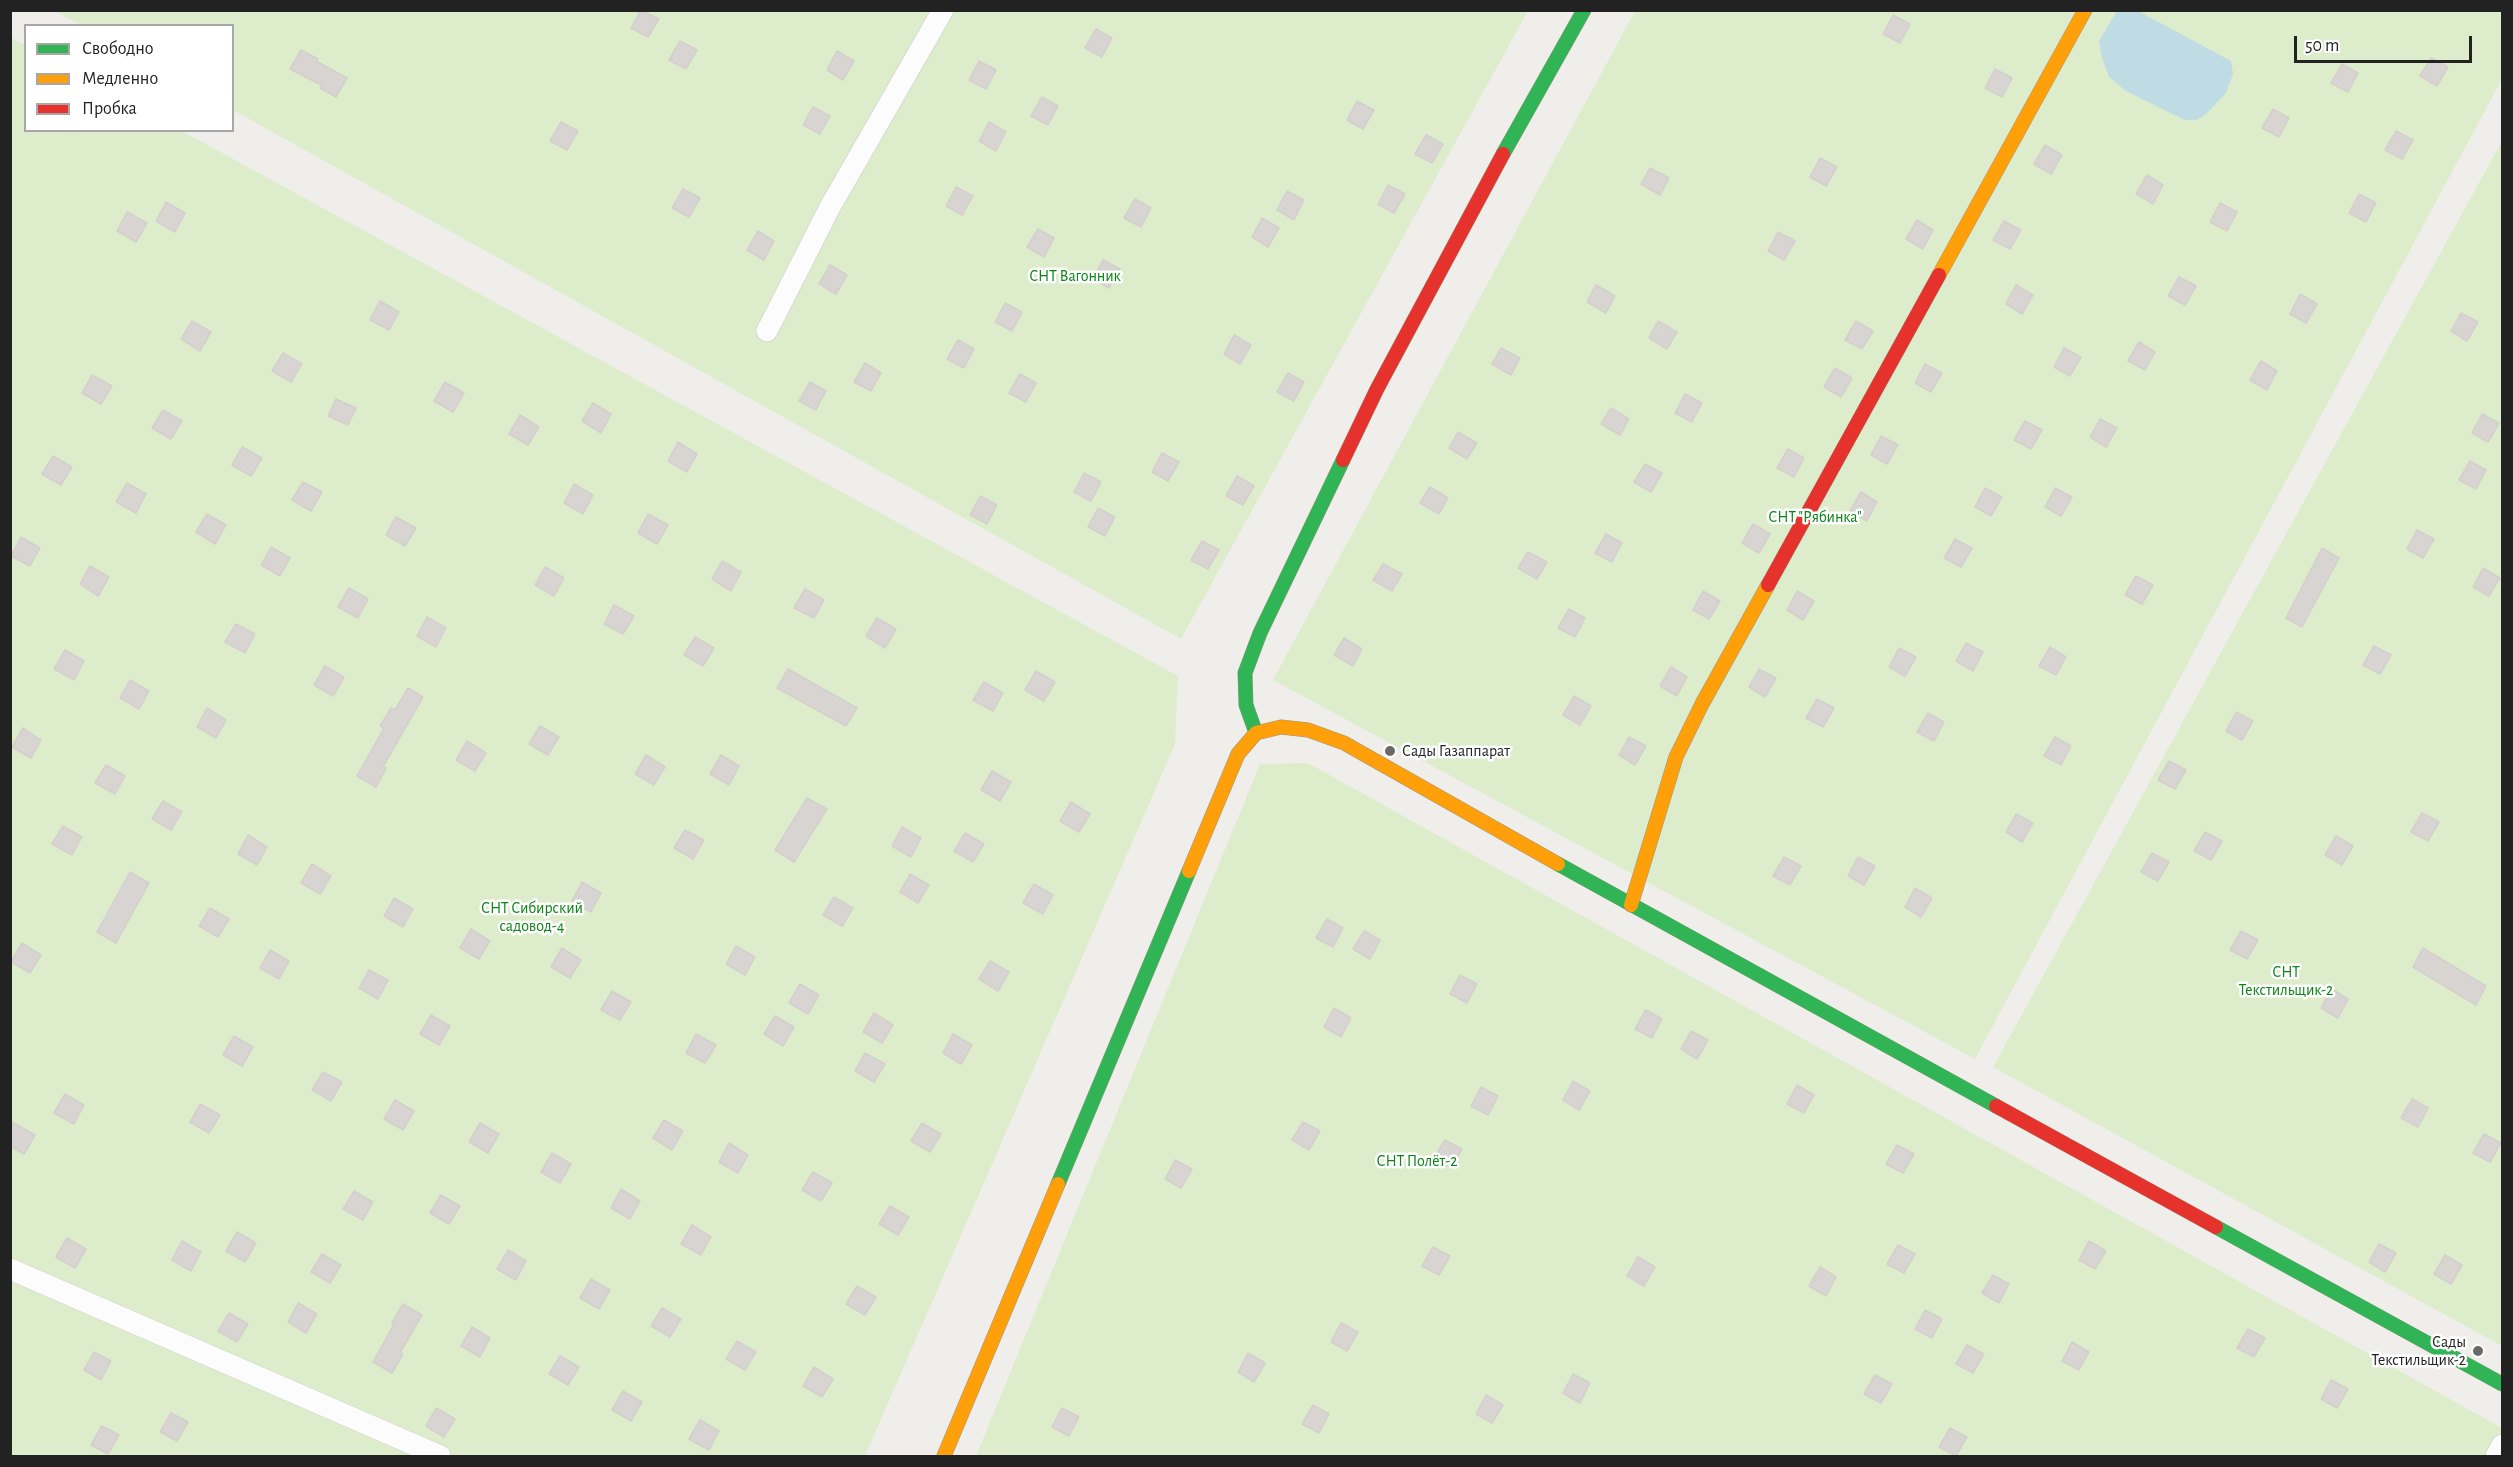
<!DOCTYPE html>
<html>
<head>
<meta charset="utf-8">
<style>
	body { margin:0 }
	#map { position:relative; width:2513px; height:1467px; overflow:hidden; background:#f0eeeb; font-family:"Alegreya Sans",sans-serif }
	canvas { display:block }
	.frame { position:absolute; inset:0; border:12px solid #222; pointer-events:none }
	.legend { position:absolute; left:24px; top:24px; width:210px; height:108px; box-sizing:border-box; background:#fff; border:2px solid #a7a7a7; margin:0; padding:8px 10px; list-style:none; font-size:18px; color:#222 }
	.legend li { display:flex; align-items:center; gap:12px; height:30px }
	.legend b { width:30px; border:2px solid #a7a7a7 }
	.scale { position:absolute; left:2294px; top:36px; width:178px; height:27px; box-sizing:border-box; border:3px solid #222; border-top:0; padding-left:8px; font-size:18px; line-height:21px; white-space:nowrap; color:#222; -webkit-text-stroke:4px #fff; paint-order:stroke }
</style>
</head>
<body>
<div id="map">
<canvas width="2513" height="1467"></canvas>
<div class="frame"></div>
<ul class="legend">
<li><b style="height:8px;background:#30b455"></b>Свободно</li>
<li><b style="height:8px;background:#ff9f0a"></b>Медленно</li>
<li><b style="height:8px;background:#e5322d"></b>Пробка</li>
</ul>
<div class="scale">50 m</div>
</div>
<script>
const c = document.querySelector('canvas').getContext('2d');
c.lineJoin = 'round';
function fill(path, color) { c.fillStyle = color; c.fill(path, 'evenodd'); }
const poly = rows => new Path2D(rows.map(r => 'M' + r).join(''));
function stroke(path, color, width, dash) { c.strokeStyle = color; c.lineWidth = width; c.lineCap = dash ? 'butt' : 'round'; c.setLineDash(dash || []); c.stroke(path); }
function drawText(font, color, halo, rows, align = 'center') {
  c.font = font + ' "Alegreya Sans",sans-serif'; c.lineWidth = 5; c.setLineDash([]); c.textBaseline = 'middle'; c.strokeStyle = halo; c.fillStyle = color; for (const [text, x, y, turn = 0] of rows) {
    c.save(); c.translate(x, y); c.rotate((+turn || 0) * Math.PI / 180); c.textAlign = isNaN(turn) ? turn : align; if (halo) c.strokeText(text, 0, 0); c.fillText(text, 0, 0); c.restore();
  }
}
fill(poly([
	[54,11,1528,11,1181,639,233,110,232,26,81,25],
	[1635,11,2502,11,2502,79,1975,1059,1273,680],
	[10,37,25,45,26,130,182,131,1178,676,1175,744,865,1456,11,1456],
	[2502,141,2502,1346,1993,1067],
	[1308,763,2502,1428,2502,1456,976,1456,1260,764]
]), '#ddeccb');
fill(poly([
	[2117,11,2138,11,2231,61,2233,74,2226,93,2205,115,2196,120,2185,120,2126,91,2109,77,2102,58,2099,41]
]), '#bfdbe3');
const building = poly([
	[641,10,659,19,648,37,631,28,641,10],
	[1893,15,1910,24,1900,43,1883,34,1893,15],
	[1096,29,1112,38,1102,57,1085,48,1096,29],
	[680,41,697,50,686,69,669,60,680,41],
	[301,50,318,59,316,61,347,78,336,97,320,88,321,85,290,69,301,50],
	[837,51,854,61,843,80,827,70,837,51],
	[2431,58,2448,67,2437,86,2420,76,2431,58],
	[979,61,996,70,986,89,969,80,979,61],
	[2342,64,2358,73,2348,92,2331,83,2342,64],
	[1995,69,2012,78,2002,97,1985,88,1995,69],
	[1042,97,1058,106,1048,125,1031,116,1042,97],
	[1357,101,1374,110,1363,129,1347,120,1357,101],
	[813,107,830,116,820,134,803,125,813,107],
	[2273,109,2289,118,2279,137,2262,128,2273,109],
	[561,122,578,131,567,150,550,141,561,122],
	[989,122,1006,132,996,151,979,141,989,122],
	[2396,131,2413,140,2402,159,2385,150,2396,131],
	[1426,135,1443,144,1432,163,1415,154,1426,135],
	[2045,145,2062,155,2051,174,2034,164,2045,145],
	[1820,158,1837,167,1826,186,1810,177,1820,158],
	[1650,168,1669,178,1660,195,1641,184,1650,168],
	[2147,175,2163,185,2153,204,2136,194,2147,175],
	[1388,185,1405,194,1394,213,1378,204,1388,185],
	[956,187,973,196,962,215,946,206,956,187],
	[683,189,700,198,689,217,672,208,683,189],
	[1287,191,1304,200,1294,220,1277,210,1287,191],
	[2359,194,2376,203,2366,222,2349,213,2359,194],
	[1135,199,1151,208,1141,227,1124,218,1135,199],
	[166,202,185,213,175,232,156,221,166,202],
	[2220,203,2237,212,2227,231,2210,222,2220,203],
	[127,212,147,223,136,242,117,231,127,212],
	[1262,218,1279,228,1268,247,1252,237,1262,218],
	[1917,220,1933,230,1923,249,1906,239,1917,220],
	[2004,221,2021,230,2010,249,1993,240,2004,221],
	[1038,229,1054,238,1044,257,1027,247,1038,229],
	[758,231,774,241,764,260,747,250,758,231],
	[1778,232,1795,241,1784,260,1768,251,1778,232],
	[1103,260,1120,269,1109,288,1093,279,1103,260],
	[830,265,847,275,836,294,819,284,830,265],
	[2179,277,2196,286,2185,305,2168,296,2179,277],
	[1596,285,1615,296,1606,313,1587,302,1596,285],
	[2016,285,2033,295,2022,314,2006,304,2016,285],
	[2300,294,2317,304,2306,323,2290,314,2300,294],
	[380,301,399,312,389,330,370,320,380,301],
	[1005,303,1022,312,1012,331,995,322,1005,303],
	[2461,313,2478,322,2467,341,2451,331,2461,313],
	[192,321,211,332,200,351,181,339,192,321],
	[1658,321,1677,332,1667,349,1649,338,1658,321],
	[1856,321,1873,331,1862,349,1845,340,1856,321],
	[1234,335,1251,345,1240,364,1224,354,1234,335],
	[958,340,974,349,964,368,947,359,958,340],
	[2139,342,2155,352,2145,370,2128,361,2139,342],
	[1501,348,1520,358,1511,375,1492,364,1501,348],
	[2064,348,2081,357,2070,376,2054,367,2064,348],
	[283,353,302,364,291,382,272,371,283,353],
	[2261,361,2277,371,2267,390,2250,380,2261,361],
	[865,363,881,373,871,391,854,382,865,363],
	[1925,364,1942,373,1931,392,1915,383,1925,364],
	[1835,368,1852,378,1841,397,1824,387,1835,368],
	[1288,373,1304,382,1294,401,1277,392,1288,373],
	[1020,374,1036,383,1026,402,1009,393,1020,374],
	[92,375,112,386,101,404,82,393,92,375],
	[445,382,464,393,453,412,434,401,445,382],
	[810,382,826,391,816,410,799,401,810,382],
	[1685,394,1702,403,1692,422,1675,413,1685,394],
	[336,399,356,408,348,425,328,416,336,399],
	[593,403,611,414,601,433,582,421,593,403],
	[1611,408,1629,419,1620,435,1601,424,1611,408],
	[163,410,182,421,171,439,152,428,163,410],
	[2482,414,2499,423,2488,442,2472,433,2482,414],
	[520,415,539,427,528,445,509,434,520,415],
	[2100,419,2117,428,2106,447,2090,437,2100,419],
	[2025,421,2042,430,2031,449,2014,440,2025,421],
	[1458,432,1477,443,1467,459,1449,448,1458,432],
	[1881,436,1898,445,1887,464,1871,455,1881,436],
	[678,442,697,454,687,472,668,461,678,442],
	[242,447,262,458,251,476,232,465,242,447],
	[1788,449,1804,458,1794,477,1777,468,1788,449],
	[1162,453,1179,462,1168,481,1152,472,1162,453],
	[53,456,72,467,61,485,42,474,53,456],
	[2470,461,2486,470,2476,489,2459,480,2470,461],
	[1645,464,1662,473,1651,492,1634,482,1645,464],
	[1084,473,1101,482,1091,501,1074,492,1084,473],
	[1237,476,1254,486,1243,505,1226,496,1237,476],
	[303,482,322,492,311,511,292,500,303,482],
	[127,483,146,494,136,513,116,502,127,483],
	[574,484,593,495,583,514,564,503,574,484],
	[1430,487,1448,498,1439,514,1420,503,1430,487],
	[1985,488,2002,497,1991,516,1975,507,1985,488],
	[2055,488,2072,497,2061,516,2045,507,2055,488],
	[1861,492,1877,502,1867,521,1850,511,1861,492],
	[980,496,997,505,987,524,970,515,980,496],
	[1098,508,1115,517,1105,536,1088,527,1098,508],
	[207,514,226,525,215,544,196,532,207,514],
	[648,514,668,525,657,544,638,533,648,514],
	[396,517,416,528,405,546,386,535,396,517],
	[1753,524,1770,534,1759,553,1742,543,1753,524],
	[2417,530,2434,539,2423,558,2407,549,2417,530],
	[1606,534,1622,543,1612,562,1595,553,1606,534],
	[21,537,40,548,30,566,11,556,21,537],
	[1955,539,1972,548,1961,567,1944,558,1955,539],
	[1202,541,1219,550,1208,569,1191,560,1202,541],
	[271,547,290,558,280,576,261,565,271,547],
	[2322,548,2339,558,2302,627,2286,618,2322,548],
	[1528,552,1547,562,1537,579,1518,568,1528,552],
	[722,561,741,572,731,591,712,579,722,561],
	[1383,564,1402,574,1392,591,1373,580,1383,564],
	[90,566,109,577,98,596,80,584,90,566],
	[545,567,564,578,554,596,535,585,545,567],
	[2483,568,2500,578,2489,596,2473,587,2483,568],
	[2136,576,2153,585,2142,604,2125,595,2136,576],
	[349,588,368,599,358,618,338,607,349,588],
	[805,589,824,600,814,618,794,608,805,589],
	[1703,591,1720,601,1709,619,1693,610,1703,591],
	[1797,591,1814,601,1803,620,1787,610,1797,591],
	[614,605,634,616,623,634,604,624,614,605],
	[1569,609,1585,618,1575,637,1558,628,1569,609],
	[427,617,446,628,436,647,417,636,427,617],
	[877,618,896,629,885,648,866,636,877,618],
	[236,624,255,634,245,653,225,642,236,624],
	[695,637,714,648,703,666,684,655,695,637],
	[1344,638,1362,649,1353,666,1334,655,1344,638],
	[1966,643,1983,652,1973,671,1956,661,1966,643],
	[2374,646,2391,655,2380,674,2363,665,2374,646],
	[2050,647,2066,657,2056,675,2039,666,2050,647],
	[1899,648,1916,657,1905,676,1889,667,1899,648],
	[65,650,84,661,74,680,54,669,65,650],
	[325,666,344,677,333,696,314,685,325,666],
	[1671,667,1687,677,1677,696,1660,686,1671,667],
	[788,669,857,708,846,726,777,688,788,669],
	[1759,669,1776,678,1765,697,1749,687,1759,669],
	[1036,671,1055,682,1044,701,1025,690,1036,671],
	[130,680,149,691,139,709,120,698,130,680],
	[984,682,1003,693,993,711,973,700,984,682],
	[408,688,423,697,383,767,386,768,376,787,357,776,384,728,380,726,391,708,395,710,408,688],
	[1574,696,1591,706,1580,725,1563,715,1574,696],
	[1817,699,1834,708,1823,727,1806,718,1817,699],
	[207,708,226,720,216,738,197,727,207,708],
	[2236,712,2253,721,2242,740,2226,731,2236,712],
	[1928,713,1944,722,1934,741,1917,732,1928,713],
	[540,726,559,737,548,755,529,744,540,726],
	[23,728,41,740,31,758,12,747,23,728],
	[1629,737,1646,746,1635,765,1619,755,1629,737],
	[2055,737,2071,746,2061,765,2044,756,2055,737],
	[467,741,486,753,475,771,456,760,467,741],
	[646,755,665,767,654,785,635,774,646,755],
	[721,755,739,766,729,785,710,774,721,755],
	[2169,761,2186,770,2175,789,2158,780,2169,761],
	[106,765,125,776,115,794,95,783,106,765],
	[992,771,1011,782,1000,801,981,790,992,771],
	[807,798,827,809,794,862,775,850,807,798],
	[163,801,182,812,171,830,152,819,163,801],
	[1071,802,1090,814,1079,832,1060,821,1071,802],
	[2422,813,2439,822,2428,841,2411,832,2422,813],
	[2016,814,2033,823,2022,842,2006,832,2016,814],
	[63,826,82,837,72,855,52,844,63,826],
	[902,827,921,838,911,857,892,846,902,827],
	[685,830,704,840,693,859,674,848,685,830],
	[2205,832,2222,841,2211,860,2194,851,2205,832],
	[965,833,984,844,973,862,954,851,965,833],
	[248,835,267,847,257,865,238,854,248,835],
	[2336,836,2353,846,2342,865,2325,855,2336,836],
	[2152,853,2169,862,2158,881,2141,872,2152,853],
	[1784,857,1801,866,1790,885,1773,876,1784,857],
	[1858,857,1875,866,1864,885,1848,876,1858,857],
	[312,864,331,876,320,894,301,883,312,864],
	[130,872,149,883,116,943,97,932,130,872],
	[910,874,929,885,918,903,900,892,910,874],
	[582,882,601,893,591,912,572,901,582,882],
	[1034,884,1053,895,1043,914,1023,903,1034,884],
	[1915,888,1932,898,1921,917,1905,907,1915,888],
	[834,897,853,908,842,926,823,915,834,897],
	[394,898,413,909,403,927,384,916,394,898],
	[210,908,229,919,218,937,199,926,210,908],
	[1327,919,1343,928,1333,947,1316,938,1327,919],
	[471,929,490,941,479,959,460,948,471,929],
	[1364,931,1380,940,1370,959,1353,949,1364,931],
	[2241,931,2258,940,2247,959,2230,950,2241,931],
	[22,943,41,955,30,973,11,962,22,943],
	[736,946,755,957,745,975,726,964,736,946],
	[562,948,581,960,570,978,551,967,562,948],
	[2423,948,2486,986,2476,1005,2413,967,2423,948],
	[270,950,289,961,279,979,260,968,270,950],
	[990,961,1009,972,998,991,979,979,990,961],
	[369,970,388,980,378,999,359,988,369,970],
	[1460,975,1477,984,1467,1003,1450,994,1460,975],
	[800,984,819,995,808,1014,789,1003,800,984],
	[2332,989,2348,999,2338,1018,2321,1008,2332,989],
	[612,991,631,1002,620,1020,601,1010,612,991],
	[1334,1008,1351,1018,1341,1037,1324,1027,1334,1008],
	[1646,1010,1662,1019,1652,1038,1635,1029,1646,1010],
	[874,1013,893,1025,882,1043,863,1032,874,1013],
	[431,1015,450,1026,439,1045,420,1034,431,1015],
	[775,1016,794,1027,783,1046,764,1034,775,1016],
	[1691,1031,1708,1040,1697,1059,1681,1049,1691,1031],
	[696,1034,716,1045,705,1063,686,1053,696,1034],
	[953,1034,972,1045,961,1064,943,1053,953,1034],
	[234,1036,253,1047,242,1066,223,1055,234,1036],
	[865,1053,885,1064,874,1082,855,1071,865,1053],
	[323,1072,342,1082,331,1101,312,1090,323,1072],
	[1573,1081,1590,1091,1579,1110,1563,1100,1573,1081],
	[1797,1085,1814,1095,1804,1113,1787,1104,1797,1085],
	[1481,1087,1498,1096,1488,1115,1471,1106,1481,1087],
	[65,1094,84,1105,74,1124,54,1113,65,1094],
	[2412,1099,2428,1108,2418,1127,2401,1118,2412,1099],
	[395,1100,414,1111,403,1130,384,1119,395,1100],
	[200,1104,220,1115,209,1133,190,1122,200,1104],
	[664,1120,683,1131,672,1150,653,1138,664,1120],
	[10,1121,35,1135,24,1154,10,1146,10,1121],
	[1303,1122,1320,1131,1309,1150,1292,1140,1303,1122],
	[480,1123,499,1134,488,1153,469,1142,480,1123],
	[922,1123,941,1134,930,1152,911,1141,922,1123],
	[2484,1134,2501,1143,2490,1162,2473,1153,2484,1134],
	[1445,1140,1462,1149,1451,1168,1434,1158,1445,1140],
	[729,1143,748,1155,738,1173,719,1162,729,1143],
	[1897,1145,1914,1154,1903,1173,1886,1164,1897,1145],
	[552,1153,571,1164,560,1183,541,1172,552,1153],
	[1175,1160,1192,1169,1181,1188,1165,1179,1175,1160],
	[813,1172,832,1183,821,1201,802,1190,813,1172],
	[621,1189,640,1201,630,1219,611,1208,621,1189],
	[354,1191,373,1202,363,1220,343,1209,354,1191],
	[441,1195,460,1206,449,1224,430,1213,441,1195],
	[890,1206,909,1217,898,1235,879,1224,890,1206],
	[692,1225,711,1237,701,1255,681,1244,692,1225],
	[237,1232,256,1243,245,1262,226,1251,237,1232],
	[67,1238,86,1249,75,1268,56,1257,67,1238],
	[182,1241,201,1252,191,1271,172,1260,182,1241],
	[2089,1241,2106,1251,2095,1269,2079,1260,2089,1241],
	[2379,1244,2396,1253,2385,1272,2369,1262,2379,1244],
	[1898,1245,1915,1254,1904,1273,1887,1264,1898,1245],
	[1433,1247,1450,1256,1439,1275,1422,1266,1433,1247],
	[508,1250,526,1261,516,1280,497,1269,508,1250],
	[322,1254,341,1265,330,1283,311,1272,322,1254],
	[2445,1255,2462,1265,2451,1284,2434,1274,2445,1255],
	[1638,1257,1655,1267,1644,1286,1627,1276,1638,1257],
	[1820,1267,1836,1277,1826,1296,1809,1286,1820,1267],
	[1993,1275,2009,1284,1999,1303,1982,1293,1993,1275],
	[591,1279,610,1290,599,1309,580,1298,591,1279],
	[857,1286,876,1297,865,1315,846,1304,857,1286],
	[298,1303,317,1314,306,1333,288,1322,298,1303],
	[403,1304,422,1315,400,1353,403,1354,392,1373,373,1362,394,1324,392,1323,403,1304],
	[662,1308,681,1319,670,1337,651,1326,662,1308],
	[1925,1310,1942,1319,1932,1338,1915,1329,1925,1310],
	[229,1313,248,1324,237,1342,218,1331,229,1313],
	[1341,1323,1358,1332,1347,1351,1331,1342,1341,1323],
	[472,1327,490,1338,480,1357,461,1346,472,1327],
	[2248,1329,2265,1338,2254,1357,2237,1348,2248,1329],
	[737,1341,756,1352,745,1370,726,1359,737,1341],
	[2072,1342,2089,1352,2079,1370,2062,1361,2072,1342],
	[1967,1345,1984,1354,1973,1373,1956,1364,1967,1345],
	[94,1352,111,1361,101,1380,84,1370,94,1352],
	[1248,1353,1265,1363,1254,1382,1238,1372,1248,1353],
	[560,1356,579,1367,568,1385,549,1374,560,1356],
	[814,1367,833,1379,822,1397,803,1386,814,1367],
	[1573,1374,1590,1383,1580,1403,1563,1393,1573,1374],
	[1875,1375,1892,1384,1881,1403,1864,1394,1875,1375],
	[2331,1380,2348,1389,2337,1408,2321,1399,2331,1380],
	[623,1391,642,1402,631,1421,612,1410,623,1391],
	[1486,1395,1503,1405,1492,1423,1476,1414,1486,1395],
	[1313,1405,1329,1414,1319,1433,1302,1424,1313,1405],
	[436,1408,455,1419,444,1437,426,1426,436,1408],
	[1062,1408,1079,1417,1069,1436,1052,1427,1062,1408],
	[171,1413,188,1422,177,1441,160,1432,171,1413],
	[700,1420,719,1431,709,1450,689,1439,700,1420],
	[102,1426,119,1435,108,1454,91,1445,102,1426],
	[1950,1428,1967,1437,1956,1456,1939,1447,1950,1428]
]);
fill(building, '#d7d4d2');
stroke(building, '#d3d0cc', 1.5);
const street = poly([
	[767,331,830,207,943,10],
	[10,1269,440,1456],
	[2496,1456,2502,1445]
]);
const fast = poly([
	[1503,154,1584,10],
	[1256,733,1246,705,1245,673,1260,633,1343,460],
	[1558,864,1996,1106],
	[1058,1184,1189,871],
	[2216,1227,2502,1384]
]);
const slow = poly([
	[1939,275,2085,10],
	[1189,871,1238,754,1256,733,1281,727,1308,730,1344,743,1558,864],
	[1631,905,1676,757,1702,704,1768,585],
	[944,1456,1058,1184]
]);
const jam = poly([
	[1343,460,1377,389,1503,154],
	[1768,585,1939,275],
	[1996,1106,2216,1227]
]);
stroke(street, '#c9c8c7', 22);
stroke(fast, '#999a82', 15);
stroke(slow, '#999a82', 15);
stroke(jam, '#999a82', 15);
stroke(street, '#fdfcfc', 21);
stroke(fast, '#30b455', 14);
stroke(slow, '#ff9f0a', 14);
stroke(jam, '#e5322d', 14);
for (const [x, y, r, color] of [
	[1390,751,6,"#6a6968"],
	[2478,1351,6,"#6a6968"]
]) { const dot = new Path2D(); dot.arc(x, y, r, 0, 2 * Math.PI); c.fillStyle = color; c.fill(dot); stroke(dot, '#fff', 2); }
drawText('16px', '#0c8416', '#fff', [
	["СНТ Вагонник",1075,276],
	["СНТ \"Рябинка\"",1815,517],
	["СНТ Сибирский",532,908],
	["садовод-4",532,926],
	["СНТ",2286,972],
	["Текстильщик-2",2286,990],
	["СНТ Полёт-2",1417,1161]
]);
drawText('16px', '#222', '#fff', [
	["Сады Газаппарат",1402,751],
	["Сады",2466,1342,"right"],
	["Текстильщик-2",2466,1360,"right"]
], 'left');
</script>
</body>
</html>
